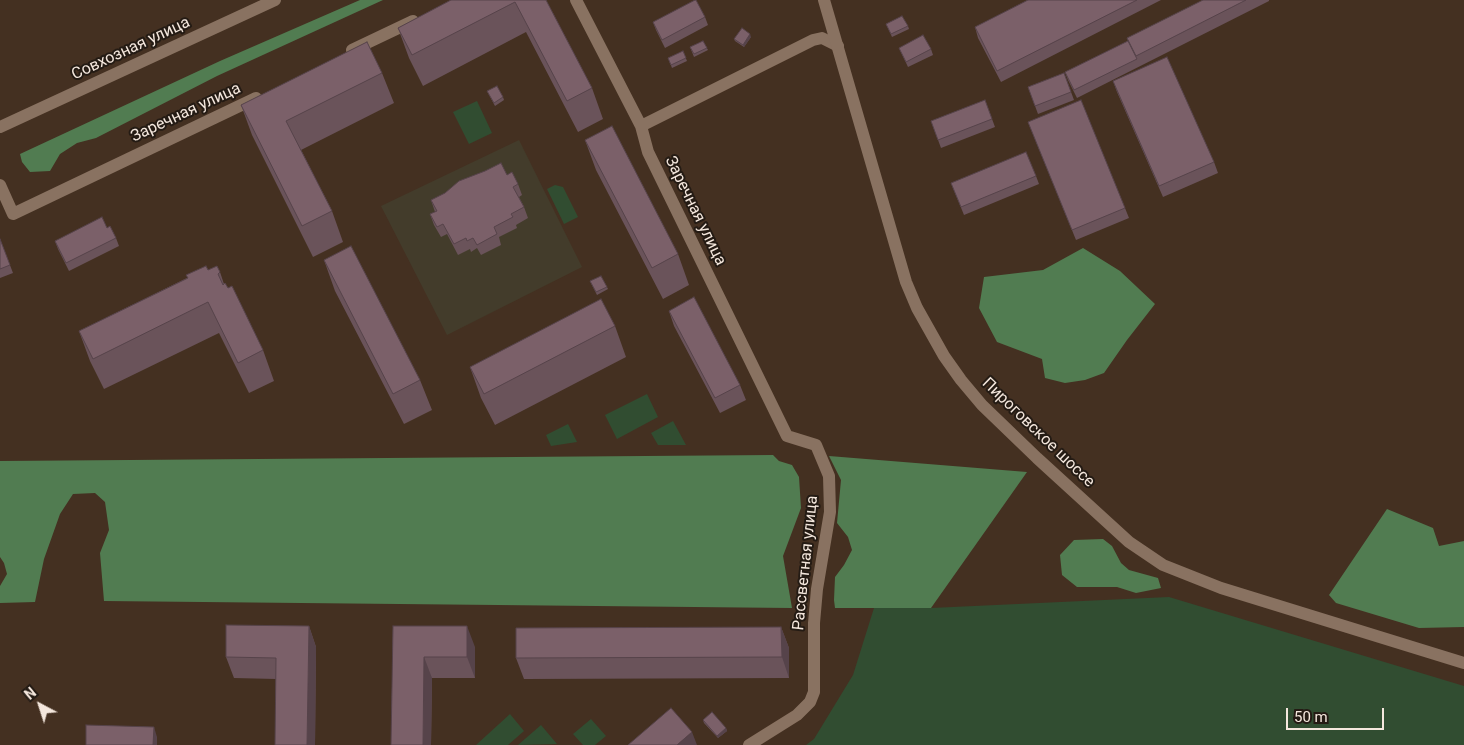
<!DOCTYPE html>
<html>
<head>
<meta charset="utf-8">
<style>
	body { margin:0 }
	#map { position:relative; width:1464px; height:745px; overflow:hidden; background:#443021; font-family:Roboto,sans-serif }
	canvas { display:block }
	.north { position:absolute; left:15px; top:680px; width:50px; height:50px; -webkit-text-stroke:4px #241b14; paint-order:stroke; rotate:320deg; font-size:14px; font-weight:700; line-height:20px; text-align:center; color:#f4e7dd }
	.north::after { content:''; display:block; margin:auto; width:18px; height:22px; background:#f4e7dd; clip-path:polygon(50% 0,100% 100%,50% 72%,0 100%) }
	.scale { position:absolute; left:1286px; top:708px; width:98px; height:22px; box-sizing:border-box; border:2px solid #f4e7dd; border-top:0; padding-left:6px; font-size:15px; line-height:18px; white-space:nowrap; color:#f4e7dd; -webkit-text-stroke:4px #241b14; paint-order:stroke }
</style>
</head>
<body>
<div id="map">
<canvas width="1464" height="745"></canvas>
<div class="north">N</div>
<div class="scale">50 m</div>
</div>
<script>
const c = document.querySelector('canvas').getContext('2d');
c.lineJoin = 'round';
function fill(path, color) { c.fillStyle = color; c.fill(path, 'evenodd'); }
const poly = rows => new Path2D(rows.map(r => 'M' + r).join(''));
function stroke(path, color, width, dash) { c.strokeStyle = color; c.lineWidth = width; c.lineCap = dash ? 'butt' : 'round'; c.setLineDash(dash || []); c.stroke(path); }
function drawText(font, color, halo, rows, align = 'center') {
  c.font = font + ' Roboto,sans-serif'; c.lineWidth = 4; c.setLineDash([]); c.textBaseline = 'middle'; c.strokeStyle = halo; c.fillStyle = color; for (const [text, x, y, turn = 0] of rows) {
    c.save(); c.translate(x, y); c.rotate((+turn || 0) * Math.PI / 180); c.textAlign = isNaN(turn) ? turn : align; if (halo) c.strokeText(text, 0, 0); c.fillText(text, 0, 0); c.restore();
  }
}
fill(poly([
	[519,140,582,267,447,335,381,206]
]), '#433c2b');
fill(poly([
	[477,101,492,133,469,144,453,112],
	[555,185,563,187,578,217,564,224,547,189],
	[647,394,658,417,617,439,605,415],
	[673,421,686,445,658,445,651,433],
	[568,424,577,442,551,446,546,435],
	[1169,597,1464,686,1464,745,806,745,814,739,853,675,874,608,931,608],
	[510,714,524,731,508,745,476,745],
	[591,719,606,736,595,745,583,745,573,734],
	[541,725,557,744,518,745]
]), '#314d31');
fill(poly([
	[360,0,383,0,217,76,96,138,77,143,60,154,50,171,30,172,22,162,20,154,220,61],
	[1083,248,1120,271,1155,304,1127,340,1104,373,1085,380,1065,383,1045,378,1042,359,997,342,979,308,984,277,1043,270],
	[773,455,779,461,792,465,799,477,801,508,783,556,792,608,104,601,100,553,109,530,105,502,95,493,73,494,60,514,44,559,35,602,0,603,0,586,7,574,4,563,0,557,0,461],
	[829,456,1027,472,931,608,835,608,834,600,835,577,844,565,852,550,848,537,837,523,841,480],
	[1387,509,1433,528,1439,546,1464,541,1464,627,1419,628,1336,603,1329,595],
	[1103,539,1112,546,1121,563,1129,570,1158,578,1161,588,1136,593,1117,587,1077,587,1062,575,1060,555,1074,540]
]), '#517c51');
stroke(poly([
	[576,0,641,126,648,152,787,436,816,445,829,476,830,512,817,589,814,623,814,692,810,702,797,715,749,745],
	[352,50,413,21],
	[641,126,813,40,822,38,838,46],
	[0,185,13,214,256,98]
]), '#897261', 12);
stroke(poly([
	[824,0,906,282,917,308,944,356,961,380,982,405,1037,458,1129,542,1163,565,1221,588,1464,663],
	[0,127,275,0]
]), '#897261', 12);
fill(poly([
	[451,0,546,0,592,88,603,119,578,132,526,32,423,86,409,58,398,28],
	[1028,0,1161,0,1001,82,978,38,975,27],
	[1203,0,1269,0,1269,1,1077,98,1068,80,1065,72,1128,41],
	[705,17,708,25,665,48,656,30,653,22],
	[886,24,908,26,909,29,892,37],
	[751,37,744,47,735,41,734,39],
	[703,41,708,50,694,57,690,47],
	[899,48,931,49,933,55,908,67],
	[683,51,687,61,672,68,668,58],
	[382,73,394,103,301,150,332,211,343,242,313,257,252,135,241,105],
	[1064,73,1074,100,1038,114,1028,87],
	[1113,81,1214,162,1218,173,1163,197,1117,92],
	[487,91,503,97,504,100,495,106],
	[985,100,995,127,941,148,931,121],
	[1028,122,1125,208,1129,218,1076,240],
	[585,140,678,254,689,285,663,299,596,170],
	[507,175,518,184,522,195,519,197,524,207,528,218,516,225,517,228,499,237,501,245,481,255,477,248,471,252,470,249,458,255,447,234,441,237,434,225,430,214,435,212,431,200],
	[1036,176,1039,184,964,215,951,183],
	[107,228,116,238,119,246,69,271,58,249,55,241],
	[0,239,13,273,0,278],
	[324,260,420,380,432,410,404,424,335,291],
	[208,270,220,272,224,284,263,350,274,381,249,393,219,333,104,389,90,361,79,331,187,278],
	[590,281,607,287,608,289,597,295],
	[669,311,740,385,746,400,720,413,674,326],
	[615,326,626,357,495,425,481,398,470,367],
	[309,626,316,647,315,745,275,745,276,679,234,678,226,657],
	[393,626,475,647,475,678,432,678,431,745,391,745],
	[781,627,789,648,789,678,524,679,516,658],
	[703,720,726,728,727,731,718,738,704,723]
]), '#6a535a');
fill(poly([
	[750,34,751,37,744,47,743,45],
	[309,626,316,647,315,745,307,745],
	[467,626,475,647,475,678,467,657],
	[781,627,789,648,789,678,782,657],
	[424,657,432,678,431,745,423,745],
	[154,727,157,737,157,745,153,745],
	[726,728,727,731,718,738,717,736],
	[692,732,697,745,677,745]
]), '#56434a');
const building = poly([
	[451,0,546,0,592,88,567,101,515,2,412,55,398,28,451,0],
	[695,0,696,0,705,17,662,40,653,22,695,0],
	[1028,0,1137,0,997,71,975,27,1028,0],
	[1203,0,1246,0,1136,56,1127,38,1203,0],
	[902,16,908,26,891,34,886,24,902,16],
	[742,28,750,34,743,45,734,39,742,28],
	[923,35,931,49,906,62,899,48,923,35],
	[703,41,707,48,694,54,690,47,703,41],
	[1128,41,1137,59,1074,90,1065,72,1128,41],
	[367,42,382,73,286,121,332,211,302,226,241,105,367,42],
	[683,51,686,58,671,65,668,58,683,51],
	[1167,57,1214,162,1159,186,1113,81,1167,57],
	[1064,73,1071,92,1035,106,1028,87,1064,73],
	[497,86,503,97,494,103,487,91,497,86],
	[985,100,992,119,938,140,931,121,985,100],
	[1081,100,1125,208,1072,230,1028,122,1081,100],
	[612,126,678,254,652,268,585,140,612,126],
	[1026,152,1036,176,961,207,951,183,1026,152],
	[501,163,507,175,512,172,518,184,513,187,524,207,511,214,513,217,494,227,497,234,477,245,473,238,467,241,466,238,454,244,443,224,437,227,430,214,437,211,431,200,445,193,459,181,485,171,501,163],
	[102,217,107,228,110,226,116,238,66,263,55,241,102,217],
	[0,239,10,265,0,269,0,239],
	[351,246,420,380,393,394,324,260,351,246],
	[206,266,208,270,217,266,220,272,218,274,223,285,225,283,228,288,232,286,263,350,238,363,208,302,93,359,79,331,188,278,186,275,206,266],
	[601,276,607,287,596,292,590,281,601,276],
	[694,297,740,385,715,398,669,311,694,297],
	[601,299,615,326,484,394,470,367,601,299],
	[226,625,309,626,307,745,275,745,276,658,226,657,226,625],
	[393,626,467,626,467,657,424,657,423,745,391,745,393,626],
	[781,627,782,657,516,658,516,628,781,627],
	[671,708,692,732,677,745,628,745,671,708],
	[712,712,726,728,717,736,703,720,712,712],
	[86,725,154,727,153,745,86,745,86,725]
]);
fill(building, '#7b6069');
stroke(building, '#56434a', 1);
drawText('16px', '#f4e7dd', '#241b14', [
	["Совхозная улица",131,49,-25],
	["Заречная улица",186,113,-25],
	["Заречная улица",695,211,64],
	["Пироговское шоссе",1038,433,44],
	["Рассветная улица",806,563,-84]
]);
</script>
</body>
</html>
